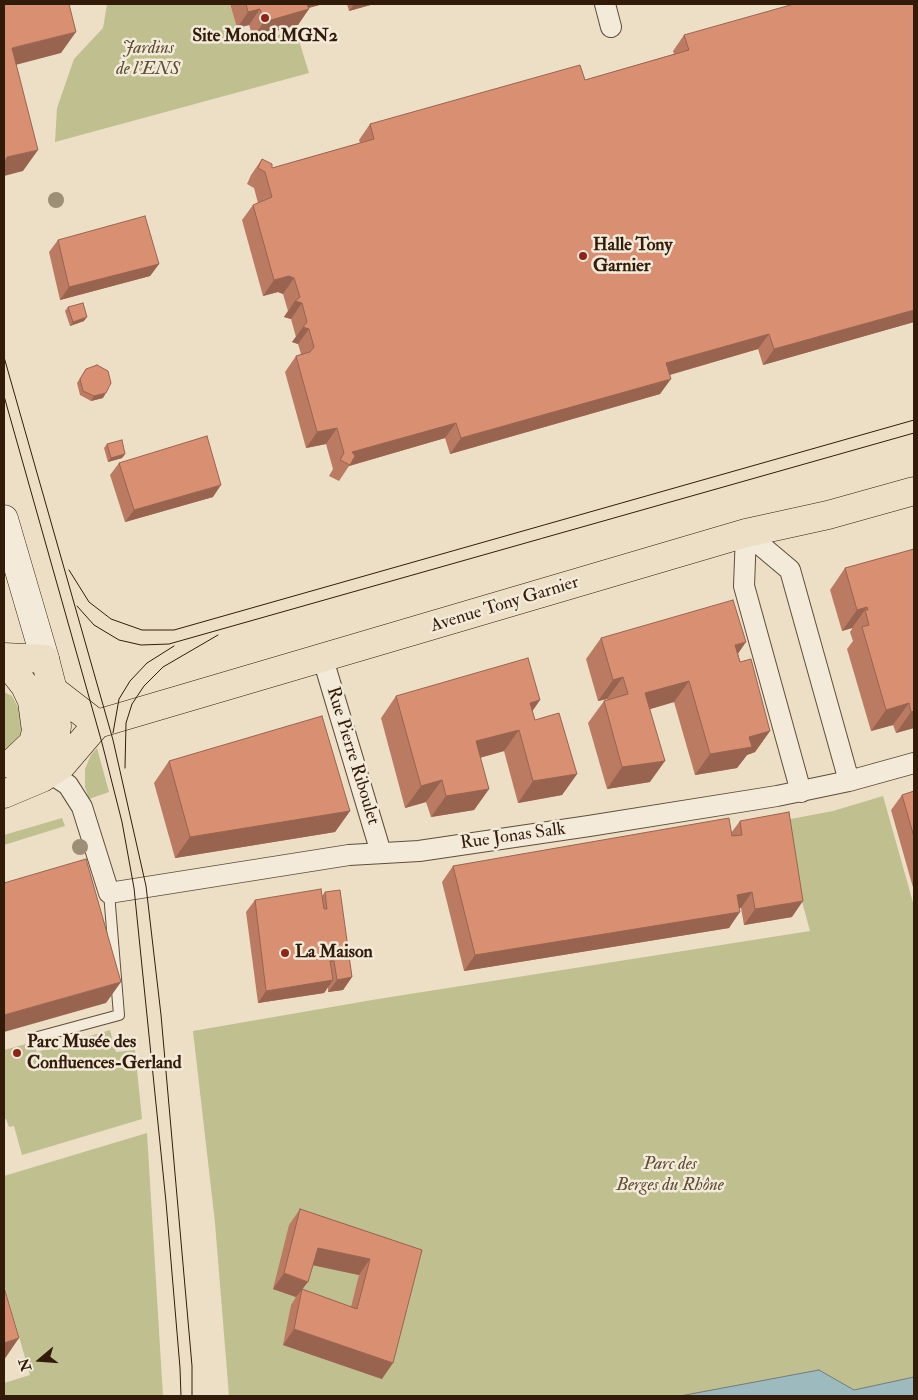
<!DOCTYPE html>
<html>
<head>
<meta charset="utf-8">
<style>
	body { margin:0 }
	#map { position:relative; width:918px; height:1400px; overflow:hidden; background:#ecdfc6; font-family:"IM FELL Double Pica",serif }
	canvas { display:block }
	.frame { position:absolute; inset:0; border:5px solid #321c09; pointer-events:none }
	.north { position:absolute; left:15px; top:1335px; width:50px; height:50px; -webkit-text-stroke:4px #f3eada; paint-order:stroke; rotate:252deg; font-size:14px; font-weight:700; line-height:20px; text-align:center; color:#321c09 }
	.north::after { content:''; display:block; margin:auto; width:18px; height:22px; background:#321c09; clip-path:polygon(50% 0,100% 100%,50% 72%,0 100%) }
</style>
</head>
<body>
<div id="map">
<canvas width="918" height="1400"></canvas>
<div class="frame"></div>
<div class="north">N</div>
</div>
<script>
const c = document.querySelector('canvas').getContext('2d');
c.lineJoin = 'round';
function fill(path, color) { c.fillStyle = color; c.fill(path, 'evenodd'); }
const poly = rows => new Path2D(rows.map(r => 'M' + r).join(''));
function stroke(path, color, width, dash) { c.strokeStyle = color; c.lineWidth = width; c.lineCap = dash ? 'butt' : 'round'; c.setLineDash(dash || []); c.stroke(path); }
function drawText(font, color, halo, rows, align = 'center') {
  c.font = font + ' "IM FELL Double Pica",serif'; c.lineWidth = 5; c.setLineDash([]); c.textBaseline = 'middle'; c.strokeStyle = halo; c.fillStyle = color; for (const [text, x, y, turn = 0] of rows) {
    c.save(); c.translate(x, y); c.rotate((+turn || 0) * Math.PI / 180); c.textAlign = isNaN(turn) ? turn : align; if (halo) c.strokeText(text, 0, 0); c.fillText(text, 0, 0); c.restore();
  }
}
fill(poly([
	[107,4,230,4,237,28,247,41,296,31,309,73,55,142,57,108,74,59,103,28],
	[4,692,12,696,20,711,23,726,20,741,4,760],
	[97,748,109,792,89,799,85,787,85,769,91,755],
	[883,796,914,906,914,1377,854,1390,819,1370,690,1396,229,1396,215,1223,193,1031,378,999,810,931,780,821,833,811],
	[62,818,65,826,4,845,4,835],
	[110,1030,116,1052,135,1050,142,1119,22,1155,14,1126,9,1127,6,1119,4,1119,4,1050,33,1042,37,1052],
	[147,1133,163,1396,4,1396,4,1383,30,1375,4,1284,4,1176]
]), '#c0bf90');
const water = poly([
	[819,1370,854,1390,914,1377,914,1396,680,1396,819,1370]
]);
fill(water, '#9dbabf');
stroke(water, '#727b76', 1);
const lane = poly([
	[34,1038,119,1015,109,893]
]);
const street = poly([
	[605,4,611,27],
	[746,533,790,570,849,781],
	[746,533,744,586,801,792],
	[323,659,381,853],
	[50,773,68,785,82,807,109,893,349,855,419,851,589,826,777,796,849,781,914,763]
]);
const secondary = poly([
	[4,519,45,659]
]);
const primary = poly([
	[4,657,45,659,53,690,57,726,55,739,45,757,20,775],
	[4,659,25,686,32,701,36,731,33,743,11,764],
	[53,690,97,724],
	[4,794,42,778,62,765,97,724,746,533,828,515,914,491]
]);
stroke(lane, '#604d38', 12);
stroke(street, '#604d38', 22);
stroke(secondary, '#321c09', 29);
stroke(primary, '#321c09', 29);
stroke(lane, '#f3eada', 10);
stroke(street, '#f3eada', 20);
stroke(secondary, '#f3eada', 28);
stroke(primary, '#ecdfc6', 28);
stroke(poly([
	[4,357,113,740,146,886,161,1015,192,1366,192,1396],
	[4,396,102,743,122,822,134,888,166,1202,180,1368,181,1396],
	[69,570,89,602,111,619,142,630,174,630,914,420],
	[77,606,94,625,119,640,141,645,169,644,914,433],
	[113,733,119,699,130,681,147,663,174,646],
	[125,768,126,723,132,704,144,686,163,667,218,635]
]), '#321c09', 1);
c.fillStyle = '#9d8f75';
for (const [x, y] of [
	[56,200],
	[80,847]
]) { c.beginPath(); c.arc(x, y, 8, 0, 2 * Math.PI); c.fill(); }
fill(poly([
	[230,4,323,4,308,8,298,25,253,37,249,25,237,28],
	[347,4,374,4,349,11],
	[684,35,914,322,763,365,758,349,670,375,660,394,450,454,445,438,349,466,339,481,329,476,333,469,326,444,306,448,285,372,296,356,301,354,298,344,292,342,296,337,291,319,284,317,288,311,283,294,278,292,263,296,242,220,253,205,258,203,254,188,247,184,251,175,262,159,272,168,360,143,359,140,370,124,585,80,674,54,673,51],
	[58,240,159,264,150,276,60,300,49,252],
	[68,307,84,321,70,326,65,311],
	[86,369,103,398,91,401,80,395,77,383],
	[107,444,125,454,122,458,108,462,104,448],
	[119,463,213,497,125,522,110,475],
	[914,549,914,728,896,733,893,725,871,731,847,649,853,641,850,632,852,629,852,628,842,631,830,590,845,568],
	[601,638,738,653,740,662,770,731,755,752,747,755,737,768,695,775,674,702,650,709,650,782,607,789,588,723,604,701,608,700,607,699,598,701,586,659],
	[396,696,540,700,532,711,535,720,577,774,562,795,518,803,504,751,480,758,489,789,474,810,431,817,426,802,405,808,381,718],
	[169,761,350,811,335,832,175,858,154,783],
	[914,791,914,891,891,810,902,795],
	[740,821,792,917,744,925,741,908,739,908,729,928,464,971,442,882,453,866,731,833],
	[325,892,352,977,343,990,328,992,328,987,324,993,258,1003,246,912,255,900,322,896],
	[300,1209,422,1250,382,1379,283,1345,291,1305,296,1297,273,1289,289,1225],
	[313,1265,359,1275,351,1307,302,1289]
]), '#bb7b62');
fill(poly([
	[300,4,323,4,294,12],
	[354,4,374,4,349,11],
	[260,9,249,25,237,28,248,12],
	[309,9,298,25,253,37,264,22],
	[76,32,61,53,4,68,12,48],
	[38,150,23,171,4,176,4,163,7,157],
	[159,264,150,276,60,300,69,287],
	[289,276,294,278,283,294,278,292,263,296,274,280],
	[295,301,302,303,291,319,284,317],
	[914,310,914,322,763,365,774,349],
	[87,317,84,321,70,326,73,322],
	[303,327,309,329,298,344,292,342],
	[769,334,758,349,655,379,666,363],
	[671,379,660,394,450,454,461,438],
	[106,393,103,398,91,401,94,396],
	[456,423,445,438,349,466,352,452],
	[337,428,326,444,306,448,317,432],
	[125,454,122,458,108,462,111,458],
	[221,485,213,497,125,522,134,510],
	[867,607,852,628,842,631,857,610],
	[746,642,731,664,735,645],
	[623,677,607,699,598,701,613,680],
	[689,681,674,702,630,715,645,693],
	[540,700,525,722,530,703],
	[909,703,893,725,871,731,886,710],
	[914,711,914,728,896,733,911,712],
	[519,730,504,751,460,763,476,741],
	[770,731,755,752,747,755,737,768,695,775,710,754,749,737],
	[665,761,650,782,607,789,622,767],
	[577,774,562,795,518,803,533,781],
	[442,780,426,802,405,808,421,786],
	[489,789,474,810,431,817,446,796],
	[350,811,335,832,175,858,190,837],
	[752,892,741,908,726,910,737,895],
	[803,901,792,917,744,925,755,909],
	[740,912,729,928,464,971,475,955],
	[352,977,343,990,328,992,337,980],
	[333,980,324,993,258,1003,266,991],
	[121,982,106,1003,4,1032,4,1015],
	[318,1248,370,1259,359,1275,307,1264],
	[284,1273,308,1282,296,1297,273,1289],
	[294,1329,393,1363,382,1379,283,1345],
	[19,1338,4,1360,4,1343]
]), '#986450');
const building = poly([
	[4,4,69,4,76,32,12,48,38,150,7,157,4,164,4,4],
	[246,4,307,4,309,9,264,22,260,9,248,12,246,4],
	[794,4,914,4,914,310,774,349,769,334,666,363,671,379,461,438,456,423,352,452,355,456,350,465,340,460,344,453,337,428,317,432,296,356,310,352,314,347,309,329,303,327,307,322,302,303,295,301,300,297,294,278,289,276,274,280,253,205,272,197,265,172,258,168,262,159,272,164,272,168,374,139,370,124,580,65,585,80,689,50,684,35,794,4],
	[145,216,159,264,69,287,58,240,145,216],
	[83,303,87,317,73,322,68,307,83,303],
	[97,365,108,371,111,383,106,393,94,396,83,391,80,379,86,369,97,365],
	[207,436,221,485,134,510,119,463,207,436],
	[122,440,125,454,111,458,107,444,122,440],
	[914,549,914,711,911,712,909,703,886,710,862,627,869,625,865,610,868,610,867,607,857,610,845,568,914,549],
	[733,600,746,642,735,645,740,662,751,659,770,731,749,737,752,747,710,754,689,681,645,693,665,761,622,767,604,701,628,694,623,677,613,680,601,638,733,600],
	[528,658,540,700,530,703,535,720,559,713,577,774,533,781,519,730,476,741,489,789,446,796,442,780,421,786,396,696,528,658],
	[322,716,350,811,190,837,169,761,322,716],
	[914,791,914,837,902,795,914,791],
	[789,812,803,901,755,909,752,892,737,895,740,912,475,955,453,866,729,818,732,836,742,835,740,821,789,812],
	[86,859,121,982,4,1015,4,883,86,859],
	[321,889,324,909,327,909,325,892,340,890,352,977,337,980,334,961,330,961,333,980,266,991,255,900,321,889],
	[300,1209,422,1250,393,1363,294,1329,302,1289,357,1309,370,1259,318,1248,308,1282,284,1273,300,1209],
	[4,1287,19,1338,4,1343,4,1287]
]);
fill(building, '#d98f72');
stroke(building, '#986450', 1);
for (const [x, y, r, color] of [
	[265,18,5,"#8f2418"],
	[583,256,5,"#8f2418"],
	[285,953,5,"#8f2418"],
	[17,1053,5,"#8f2418"]
]) { const dot = new Path2D(); dot.arc(x, y, r, 0, 2 * Math.PI); c.fillStyle = color; c.fill(dot); stroke(dot, '#f3eada', 2); }
drawText('bold 18px', '#321c09', '#f3eada', [
	["Site Monod MGN2",265,37,"center"],
	["Halle Tony",593,246],
	["Garnier",593,267],
	["La Maison",295,953],
	["Parc Musée des",27,1043],
	["Confluences-Gerland",27,1064]
], 'left');
drawText('italic 18px', '#5d4d32', '#f3eada', [
	["Jardins",148,49],
	["de l'ENS",148,70],
	["Parc des",670,1165],
	["Berges du Rhône",670,1186]
]);
drawText('18px', '#321c09', '#f3eada', [
	["Avenue Tony Garnier",505,605,-17],
	["Rue Pierre Riboulet",352,756,73],
	["Rue Jonas Salk",513,837,-8]
]);
</script>
</body>
</html>
